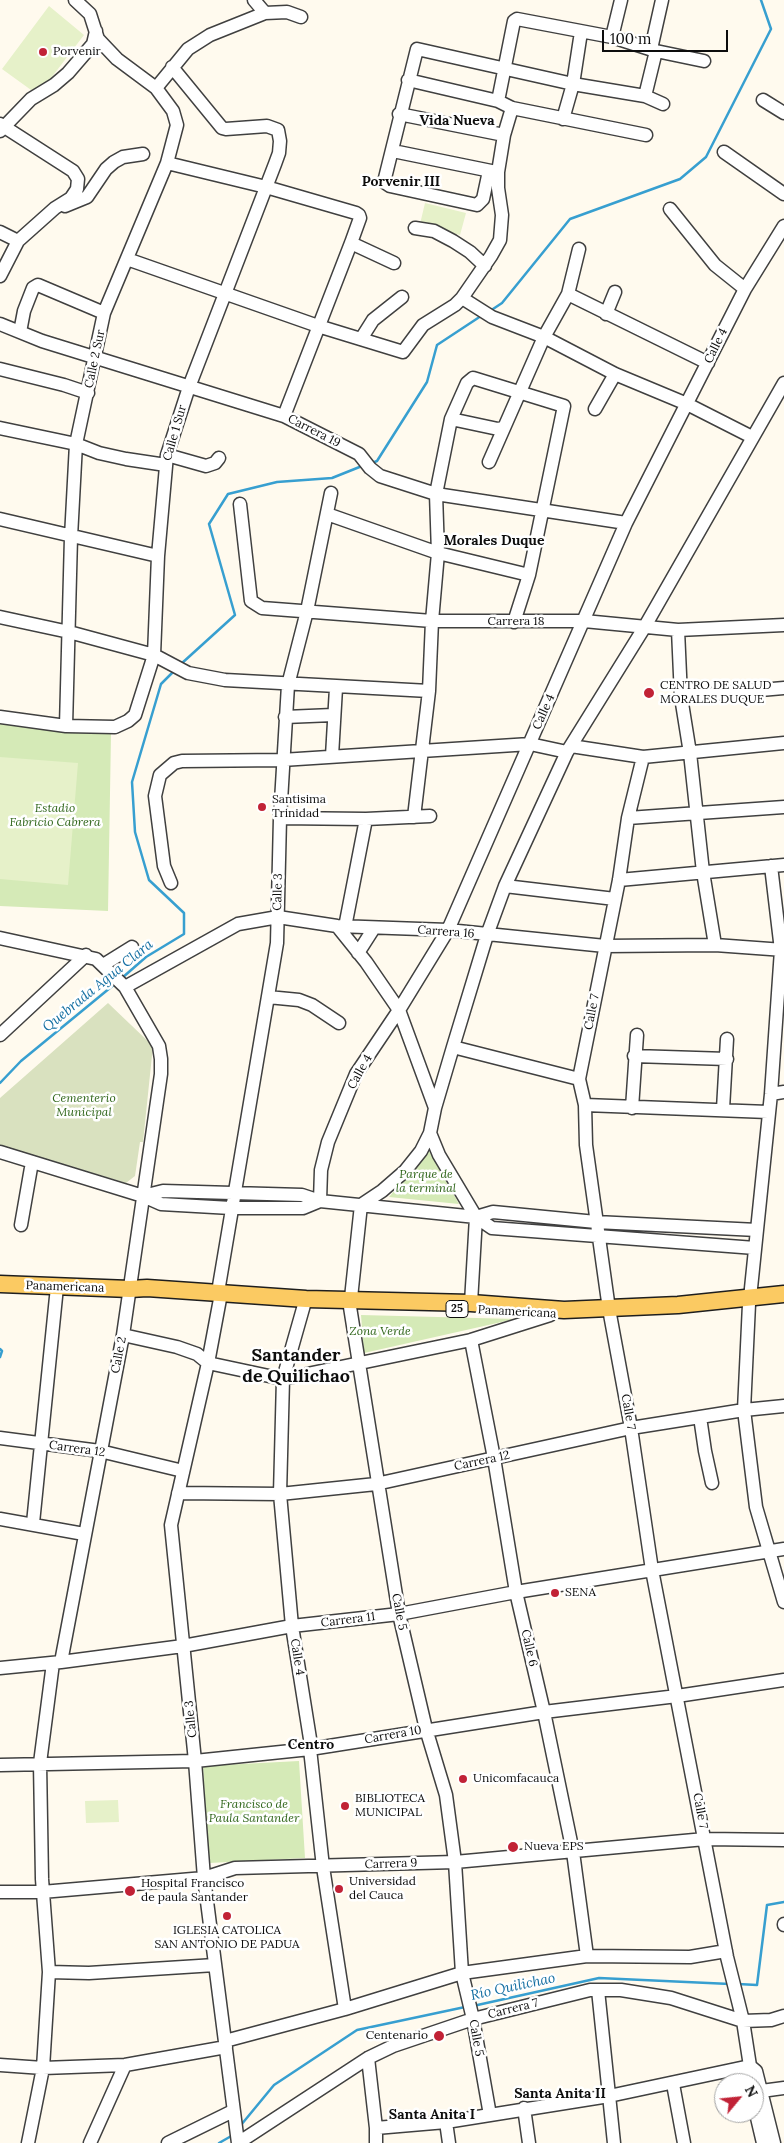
<!DOCTYPE html>
<html>
<head>
<meta charset="utf-8">
<style>
	body { margin:0 }
	#map { position:relative; width:784px; height:2143px; overflow:hidden; background:#fffaee; font-family:Lora,serif }
	canvas { display:block }
	.north { position:absolute; left:714px; top:2073px; width:50px; height:50px; box-sizing:border-box; background:#fff; border:1px solid #9e9e9e; border-radius:50%; rotate:62deg; font-size:14px; font-weight:700; line-height:20px; text-align:center; color:#0d0d0d }
	.north::after { content:''; display:block; margin:auto; width:18px; height:22px; background:#c12236; clip-path:polygon(50% 0,100% 100%,50% 72%,0 100%) }
	.scale { position:absolute; left:602px; top:30px; width:126px; height:22px; box-sizing:border-box; border:2px solid #0d0d0d; border-top:0; padding-left:6px; font-size:15px; line-height:18px; white-space:nowrap; color:#0d0d0d; -webkit-text-stroke:4px #fff; paint-order:stroke }
</style>
</head>
<body>
<div id="map">
<canvas width="784" height="2143"></canvas>
<div class="north">N</div>
<div class="scale">100 m</div>
</div>
<script>
const c = document.querySelector('canvas').getContext('2d');
c.lineJoin = 'round';
function fill(path, color) { c.fillStyle = color; c.fill(path, 'evenodd'); }
const poly = rows => new Path2D(rows.map(r => 'M' + r).join(''));
function stroke(path, color, width, dash) { c.strokeStyle = color; c.lineWidth = width; c.lineCap = dash ? 'butt' : 'round'; c.setLineDash(dash || []); c.stroke(path); }
function drawText(font, color, halo, rows, align = 'center') {
  c.font = font + ' Lora,serif'; c.lineWidth = 5; c.setLineDash([]); c.textBaseline = 'middle'; c.strokeStyle = halo; c.fillStyle = color; for (const [text, x, y, turn = 0] of rows) {
    c.save(); c.translate(x, y); c.rotate((+turn || 0) * Math.PI / 180); c.textAlign = isNaN(turn) ? turn : align; if (halo) c.strokeText(text, 0, 0); c.fillText(text, 0, 0); c.restore();
  }
}
fill(poly([
	[0,719,111,734,108,911,0,906],
	[429,1151,459,1204,389,1197],
	[361,1315,515,1319,364,1353],
	[299,1761,305,1858,209,1863,203,1766]
]), '#d5eab7');
fill(poly([
	[108,1003,153,1046,143,1142,140,1142,135,1176,126,1183,0,1145,0,1098]
]), '#d9e1bf');
fill(poly([
	[49,6,84,35,38,95,2,69],
	[425,203,466,213,460,235,420,224],
	[0,757,78,763,68,885,0,879],
	[118,1800,119,1822,86,1823,85,1801]
]), '#e6f1c9');
stroke(poly([
	[490,311,502,303,570,219,680,179,706,157,771,29,761,0],
	[372,463,377,461,427,382,437,345,481,316],
	[181,664,235,615,209,524,228,494,277,482,332,478,362,466],
	[122,978,146,957,184,934,184,913,149,880,135,832,132,782,161,684,175,670],
	[0,1083,21,1061,116,983],
	[0,1349,2,1351,0,1357],
	[738,1984,757,1985,767,1905,784,1902],
	[473,2006,599,1978,730,1984],
	[241,2125,274,2085,357,2030,465,2007],
	[219,2143,233,2135]
]), '#379fd0', 2.5);
const minor = poly([
	[254,0,265,13],
	[612,37,621,0],
	[651,49,662,0],
	[408,80,498,101,512,108,646,135],
	[156,88,188,49,210,35,265,13,287,12,301,17],
	[645,96,656,51],
	[763,100,784,113],
	[498,101,514,21,517,19,612,37,656,51,704,61],
	[399,114,504,135],
	[563,119,573,84,581,32],
	[0,124,73,171,78,179,77,189,71,198,55,208,18,241,0,276],
	[0,131,31,99,54,85,68,73,93,44,96,31],
	[393,151,496,172],
	[724,152,784,194],
	[167,163,266,187,356,213,359,215,360,218,351,243,284,416],
	[489,171,483,199,477,205,390,186,384,182,417,49,573,84,645,96,663,104],
	[65,206,87,197,106,169,114,162,123,157,143,154],
	[670,209,715,265,745,289],
	[415,228,434,231,453,241,470,252,485,266],
	[0,232,18,241],
	[351,243,394,263],
	[127,259,318,326,403,352,423,325,455,305,462,298,491,256,500,240,502,215,498,188,498,172,504,135,512,108],
	[568,294,708,363],
	[462,298,492,317,544,337,615,374,687,404,752,437],
	[606,314,615,292],
	[0,324,42,341,284,416,359,454,370,468,380,476,436,494,626,523],
	[20,332,24,311,33,288,38,285,104,313],
	[361,339,373,320,402,297],
	[0,369,64,385,88,393],
	[595,409,615,374],
	[451,419,498,429,503,428],
	[0,428,76,444,99,453,126,459,166,465],
	[167,455,206,466,215,463,219,458],
	[489,462,544,337,568,294,579,249],
	[240,504,251,601,262,608,432,621,584,621,678,630,784,625],
	[327,514,438,553,529,575],
	[0,519,158,556],
	[0,617,69,632,154,655,188,673,225,680,429,691],
	[678,630,681,697,690,753,703,872,715,945],
	[681,697,784,688],
	[0,717,66,726,115,727,128,721,135,715,154,655,158,556,167,455,189,387,275,164,279,153,280,141,278,130,267,126,226,129,222,128,172,67],
	[285,717,333,715],
	[66,726,71,537,76,444,104,313,167,163,177,125,173,111,156,88,117,59,98,39,90,14,75,0],
	[571,746,643,757,784,743],
	[332,756,336,688],
	[643,757,628,818,619,880,579,1079,585,1105,586,1145,609,1309,631,1428,652,1570,727,1957,743,2021,750,2066,747,2076,749,2083],
	[414,817,429,691,432,621,438,553,436,494,451,419,467,383,473,378,564,406,529,575,514,622],
	[280,818,366,819,430,816],
	[628,818,784,807],
	[619,880,784,865],
	[171,883,164,866,155,796,160,775,174,763,182,761,282,760,530,744,567,752],
	[505,886,615,899],
	[337,926,366,962,399,1010,435,1108],
	[345,927,366,819],
	[0,938,96,959,125,987,159,1046,161,1059,161,1074,123,1335,61,1662],
	[358,953,374,928],
	[103,965,132,947],
	[125,987,238,924,278,917,337,926,448,930,605,946,715,945,784,950],
	[268,997,299,1000,312,1005,339,1023],
	[0,1035,86,955],
	[453,1047,579,1079],
	[634,1056,727,1059],
	[771,1094,784,1092],
	[585,1105,768,1112],
	[632,1108,637,1035],
	[723,1109,727,1039],
	[430,1133,439,1155,476,1217,471,1303],
	[0,1152,143,1196,161,1204,231,1208,303,1208,320,1201],
	[143,1196,163,1191,302,1195,320,1201,476,1217,493,1212,596,1222,757,1230],
	[320,1201,321,1170,328,1142,356,1074,399,1010,448,930,626,523,745,289,784,226],
	[476,1217,492,1228,755,1248],
	[21,1225,32,1162],
	[218,1292,277,943,280,818,288,685,307,611,331,493],
	[750,1298,771,1094,781,950,771,866],
	[220,1299,208,1363,171,1525,195,1761,204,1878,238,2143],
	[749,1304,744,1410,756,1507,784,1602],
	[304,1305,283,1379,280,1494,292,1626,311,1745,310,1749,323,1867,345,2009],
	[123,1335,177,1347,197,1354,208,1363,283,1379,471,1340,550,1315],
	[471,1340,494,1458,516,1592,544,1712,573,1852,587,1956],
	[700,1417,705,1451,712,1483],
	[0,1438,100,1451,183,1471],
	[178,1493,280,1494,376,1484,631,1428,744,1410,784,1406],
	[0,1519,84,1534],
	[33,1523,57,1287],
	[0,1668,61,1662,183,1646,292,1626,399,1614,516,1592,784,1549],
	[0,1765,195,1761,310,1749,544,1712,677,1696,784,1680],
	[0,1892,42,1892,204,1878,235,1868,455,1862,705,1839,784,1840],
	[784,1924,784,1925],
	[49,1972,89,1973,215,1965],
	[598,1990,614,2143],
	[225,2041,345,2009,462,1973,587,1956,690,1957,726,1951],
	[368,2058,376,2128,376,2143],
	[0,2065,43,2068,125,2065,226,2047],
	[750,2066,756,2071,774,2143],
	[673,2084,684,2143],
	[754,2092,784,2088],
	[754,2105,763,2143],
	[524,2108,529,2143],
	[490,2115,473,2019,462,1973,455,1862,446,1795,426,1729,399,1614,350,1307,361,1205,382,1191,405,1171,421,1151,430,1133,435,1108,453,1047,487,935,505,886,567,752,644,628,784,383],
	[446,2122,449,2143],
	[376,2128,446,2122,609,2096,750,2066],
	[28,2143,43,2068,49,1972,42,1879,40,1763,53,1663],
	[90,2143,125,2065],
	[168,2143,233,2111],
	[238,2143,368,2058,393,2046,473,2019,590,1990,621,1990,671,1998,743,2021,771,2020,784,2016]
]);
const major = poly([
	[0,1284,130,1289,147,1288,306,1299,471,1303,564,1310,678,1305,784,1294]
]);
stroke(minor, '#404040', 15);
stroke(major, '#1e1e1e', 19);
stroke(minor, '#fff', 12);
stroke(major, '#fbca62', 16);
for (const [x, y, r, color] of [
	[43,52,5,"#c12236"],
	[649,693,6,"#c12236"],
	[262,807,5,"#c12236"],
	[555,1593,5,"#c12236"],
	[463,1779,5,"#c12236"],
	[345,1806,5,"#c12236"],
	[513,1847,6,"#c12236"],
	[339,1889,5,"#c12236"],
	[130,1891,6,"#c12236"],
	[227,1916,5,"#c12236"],
	[439,2036,6,"#c12236"]
]) { const dot = new Path2D(); dot.arc(x, y, r, 0, 2 * Math.PI); c.fillStyle = color; c.fill(dot); stroke(dot, '#fff', 2); }
for (const [x, y, w] of [
	[457,1309,22]
]) { const box = new Path2D(); box.roundRect(x - w / 2, y - 8.5, w, 17, 4); c.fillStyle = '#fff'; c.fill(box); stroke(box, '#0d0d0d', 1); }
drawText('bold 11px', '#0d0d0d', null, [
	["25",457,1309]
]);
drawText('12px', '#0d0d0d', '#fff', [
	["Porvenir",53,52],
	["CENTRO DE SALUD",660,686],
	["MORALES DUQUE",660,700],
	["Santisima",272,800],
	["Trinidad",272,814],
	["SENA",565,1593],
	["Unicomfacauca",473,1779],
	["BIBLIOTECA",355,1799],
	["MUNICIPAL",355,1813],
	["Nueva EPS",524,1847],
	["Universidad",349,1882],
	["del Cauca",349,1896],
	["Hospital Francisco",141,1884],
	["de paula Santander",141,1898],
	["IGLESIA CATOLICA",227,1931,"center"],
	["SAN ANTONIO DE PADUA",227,1945,"center"],
	["Centenario",428,2036,"right"]
], 'left');
drawText('12px', '#0d0d0d', '#fff', [
	["Calle 4",716,346,-64],
	["Calle 2 Sur",95,359,-78],
	["Carrera 19",314,431,27],
	["Calle 1 Sur",175,433,-74],
	["Carrera 18",516,622],
	["Calle 4",544,712,-66],
	["Calle 3",278,892,-89],
	["Carrera 16",446,932,4],
	["Calle 7",592,1012,-79],
	["Calle 4",360,1072,-61],
	["Panamericana",65,1287,2],
	["Panamericana",517,1312,3],
	["Calle 2",119,1355,-79],
	["Calle 7",628,1412,80],
	["Carrera 12",77,1449,8],
	["Carrera 12",482,1461,-12],
	["Calle 5",399,1612,79],
	["Carrera 11",348,1620,-7],
	["Calle 6",529,1648,77],
	["Calle 4",297,1657,81],
	["Calle 3",191,1719,-96],
	["Carrera 10",393,1735,-10],
	["Calle 7",700,1811,79],
	["Carrera 9",391,1864,-2],
	["Carrera 7",513,2009,-14],
	["Calle 5",476,2038,80]
]);
drawText('italic 12px', '#31671c', '#fff', [
	["Estadio",55,809],
	["Fabricio Cabrera",55,823],
	["Cementerio",84,1099],
	["Municipal",84,1113],
	["Parque de",426,1175],
	["la terminal",426,1189],
	["Zona Verde",380,1332],
	["Francisco de",254,1805],
	["Paula Santander",254,1819]
]);
drawText('bold 14px', '#0d0d0d', '#fff', [
	["Vida Nueva",457,121],
	["Porvenir III",401,182],
	["Morales Duque",494,541],
	["Centro",311,1745],
	["Santa Anita II",560,2094],
	["Santa Anita I",432,2115]
]);
drawText('italic 14px', '#146fa2', '#fff', [
	["Quebrada Agua Clara",98,986,-39],
	["Río Quilichao",513,1987,-12]
]);
drawText('bold 18px', '#0d0d0d', '#fff', [
	["Santander",296,1356],
	["de Quilichao",296,1377]
]);
</script>
</body>
</html>
